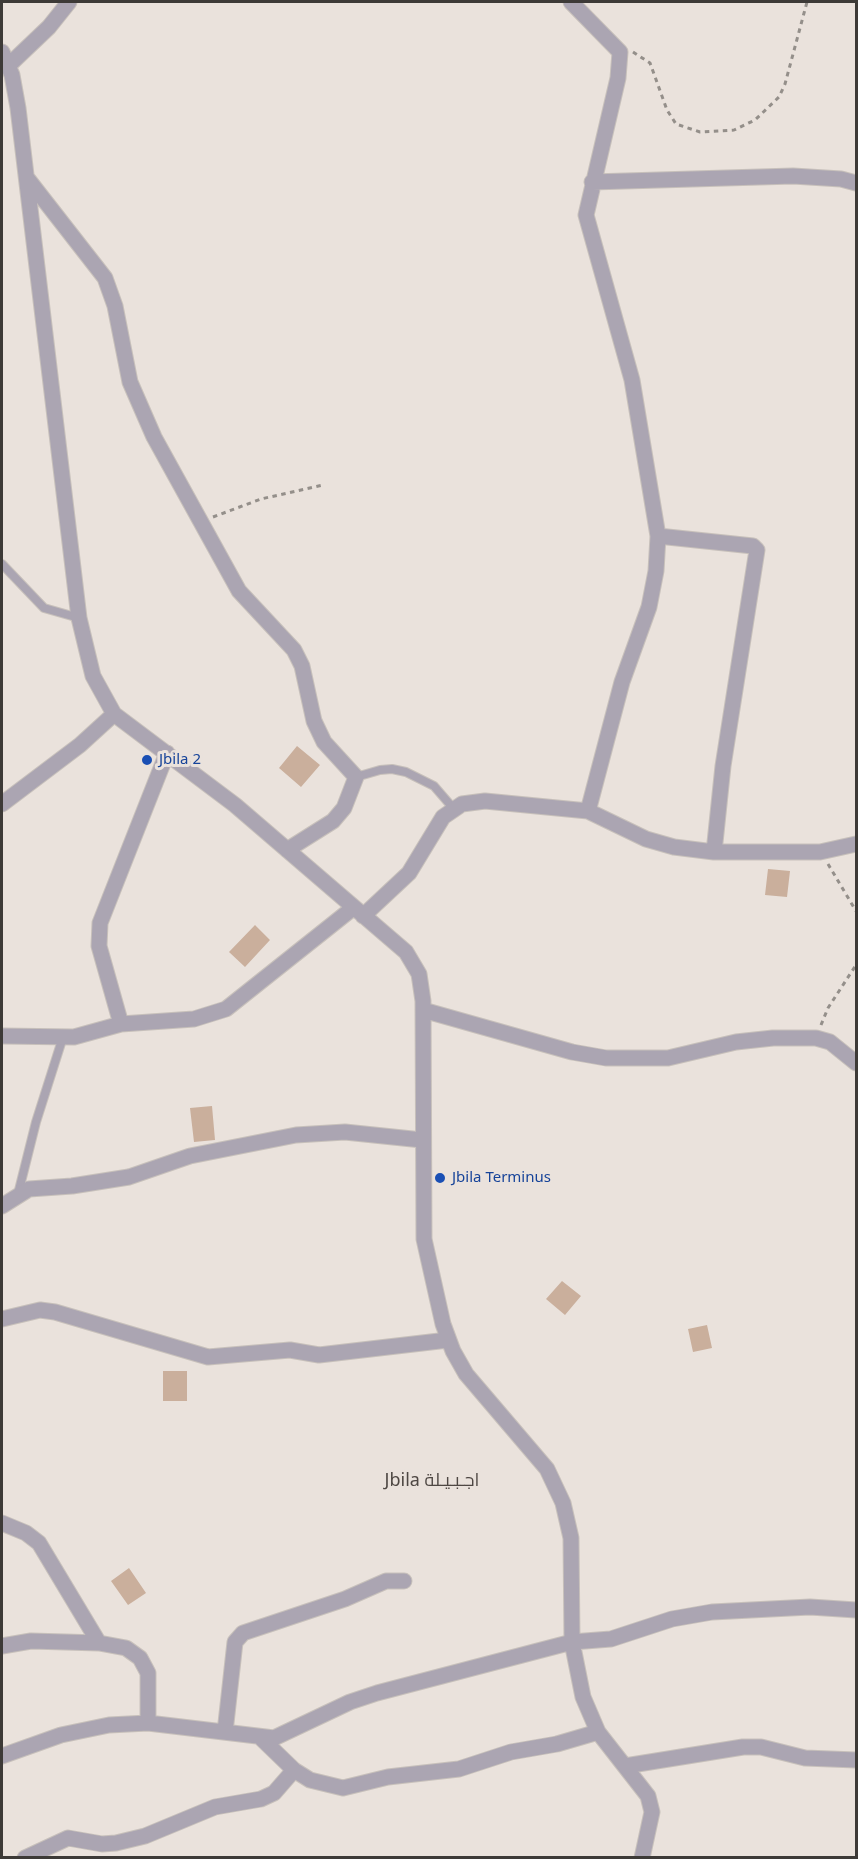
<!DOCTYPE html>
<html>
<head>
<meta charset="utf-8">
<style>
	body { margin:0 }
	#map { position:relative; width:858px; height:1859px; overflow:hidden; background:#eae2dc; font-family:"Noto Sans",sans-serif }
	canvas { display:block }
	.frame { position:absolute; inset:0; border:3px solid #3d3a37; pointer-events:none }
</style>
</head>
<body>
<div id="map">
<canvas width="858" height="1859"></canvas>
<div class="frame"></div>
</div>
<script>
const c = document.querySelector('canvas').getContext('2d');
c.lineJoin = 'round';
function fill(path, color) { c.fillStyle = color; c.fill(path, 'evenodd'); }
const poly = rows => new Path2D(rows.map(r => 'M' + r).join(''));
function stroke(path, color, width, dash) { c.strokeStyle = color; c.lineWidth = width; c.lineCap = dash ? 'butt' : 'round'; c.setLineDash(dash || []); c.stroke(path); }
function drawText(font, color, halo, rows, align = 'center') {
  c.font = font + ' "Noto Sans",Cairo,sans-serif'; c.lineWidth = 6; c.setLineDash([]); c.textBaseline = 'middle'; c.strokeStyle = halo; c.fillStyle = color; for (const [text, x, y, turn = 0] of rows) {
    c.save(); c.translate(x, y); c.rotate((+turn || 0) * Math.PI / 180); c.textAlign = isNaN(turn) ? turn : align; if (halo) c.strokeText(text, 0, 0); c.fillText(text, 0, 0); c.restore();
  }
}
fill(poly([
	[297,746,320,765,301,787,279,768],
	[768,869,790,871,787,897,765,895],
	[255,925,270,940,245,967,229,952],
	[212,1106,215,1140,194,1142,190,1108],
	[562,1281,581,1296,565,1315,546,1299],
	[707,1325,712,1348,693,1352,688,1329],
	[163,1371,187,1371,187,1401,163,1401],
	[129,1568,146,1593,128,1605,111,1581]
]), '#caaf9c');
const lane = poly([
	[2,564,44,608,79,618],
	[356,777,380,770,392,769,406,772,434,786,453,808],
	[18,1194,36,1122,63,1037]
]);
const street = poly([
	[571,2,620,52,618,78,586,215,632,380,658,536,656,571,649,607,622,682,588,811],
	[2,52,12,75,18,108,79,618,93,676,114,714,235,805,406,952,419,974,423,1001,424,1239,443,1324,453,1351,466,1374,547,1469,563,1503,571,1538,572,1642,583,1697,598,1732,648,1796,652,1812,642,1858],
	[8,66,49,27,69,2],
	[27,178,105,278,115,306,130,382,154,437,239,591,294,650,302,666,314,721,324,742,356,777,344,808,333,821,287,850],
	[592,182,793,176,841,179,856,183],
	[658,536,753,546,757,550,723,766,714,852],
	[2,804,80,745,114,714],
	[363,916,409,873,443,817,462,804,485,801,588,811,646,839,674,847,714,852,820,852,856,844],
	[423,1010,572,1052,606,1058,668,1058,736,1042,773,1038,816,1038,830,1042,856,1063],
	[121,1024,99,946,100,923,167,753],
	[2,1036,74,1037,121,1024,194,1019,226,1009,353,908],
	[2,1206,29,1189,72,1186,129,1177,190,1156,296,1135,345,1132,422,1140],
	[2,1319,40,1310,55,1312,208,1357,290,1350,319,1355,448,1340],
	[2,1523,26,1533,39,1543,99,1643],
	[2,1646,31,1641,99,1643,126,1648,140,1658,148,1673,148,1723],
	[225,1732,235,1642,243,1633,345,1599,386,1581,404,1581],
	[262,1739,294,1770,310,1780,343,1788,388,1777,459,1769,511,1752,557,1744,598,1732],
	[2,1756,61,1735,109,1725,148,1723,274,1738,350,1702,377,1693,572,1642,611,1639,672,1619,712,1612,810,1607,856,1610],
	[625,1766,743,1747,761,1747,805,1758,856,1760],
	[25,1858,68,1838,102,1844,116,1843,145,1836,215,1807,261,1799,274,1793,294,1770]
]);
stroke(lane, '#c7c0bb', 10);
stroke(street, '#c7c0bb', 17);
stroke(poly([
	[633,52,650,63,667,110,676,124,700,132,734,130,755,120,779,97,785,84,807,2],
	[213,517,261,499,323,485],
	[828,864,856,911],
	[821,1025,828,1008,856,965]
]), '#948f8a', 3, [4.5, 4.5]);
stroke(lane, '#aba5b2', 8);
stroke(street, '#aba5b2', 15);
for (const [x, y, r, color] of [
	[147,760,6,"#1a4fb4"],
	[440,1178,6,"#1a4fb4"]
]) { const dot = new Path2D(); dot.arc(x, y, r, 0, 2 * Math.PI); c.fillStyle = color; c.fill(dot); stroke(dot, '#eae2dc', 2); }
drawText('15px', '#164399', '#eae2dc', [
	["Jbila 2",159,760],
	["Jbila Terminus",452,1178]
], 'left');
drawText('18px', '#4e4743', '#eae2dc', [
	["Jbila اجـبـيـلة",432,1481]
]);
</script>
</body>
</html>
